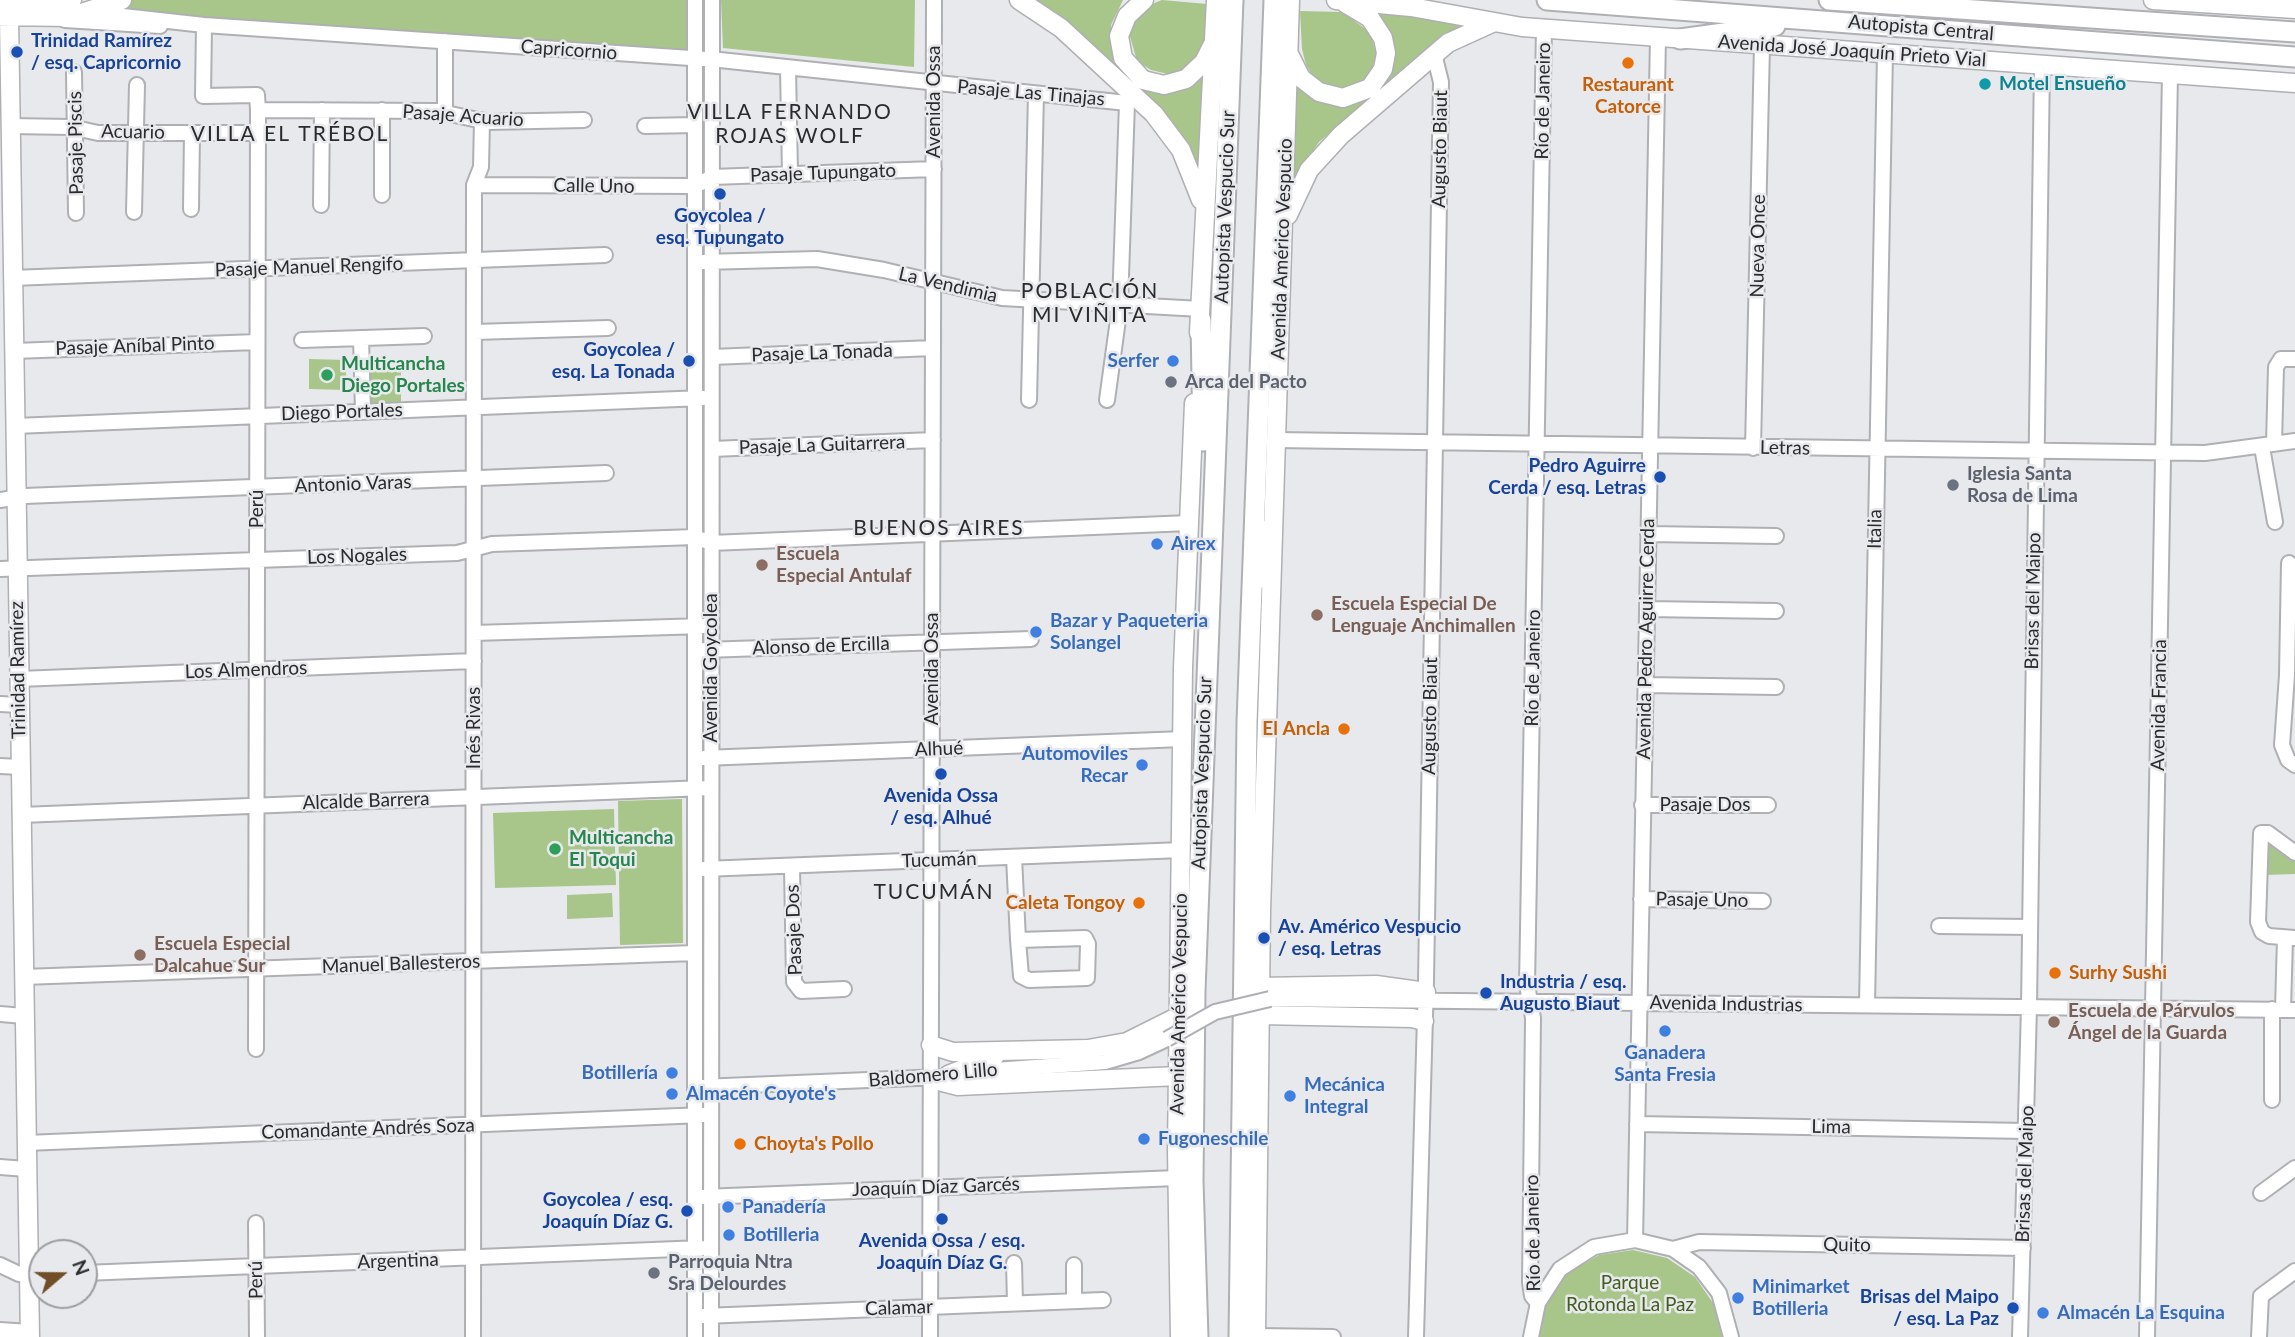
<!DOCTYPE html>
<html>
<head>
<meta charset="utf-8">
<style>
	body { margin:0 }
	#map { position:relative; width:2295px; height:1337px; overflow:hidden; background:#e8e9ed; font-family:Lato,sans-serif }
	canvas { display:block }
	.north { position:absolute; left:28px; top:1239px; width:70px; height:70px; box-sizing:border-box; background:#e8e9ed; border:2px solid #9c9da0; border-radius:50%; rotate:70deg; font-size:19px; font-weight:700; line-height:28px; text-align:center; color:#2a2b2c }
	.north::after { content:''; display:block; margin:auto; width:24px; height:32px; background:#714e27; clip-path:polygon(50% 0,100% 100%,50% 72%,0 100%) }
</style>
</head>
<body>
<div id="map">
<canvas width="2295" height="1337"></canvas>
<div class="north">N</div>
</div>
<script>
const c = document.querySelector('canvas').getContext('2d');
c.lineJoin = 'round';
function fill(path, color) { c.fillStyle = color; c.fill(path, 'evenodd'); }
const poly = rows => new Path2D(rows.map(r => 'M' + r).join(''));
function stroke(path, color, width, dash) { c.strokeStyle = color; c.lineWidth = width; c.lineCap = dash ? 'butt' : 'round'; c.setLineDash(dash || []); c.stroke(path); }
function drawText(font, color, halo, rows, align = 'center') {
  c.font = font + ' Lato,sans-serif'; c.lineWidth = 5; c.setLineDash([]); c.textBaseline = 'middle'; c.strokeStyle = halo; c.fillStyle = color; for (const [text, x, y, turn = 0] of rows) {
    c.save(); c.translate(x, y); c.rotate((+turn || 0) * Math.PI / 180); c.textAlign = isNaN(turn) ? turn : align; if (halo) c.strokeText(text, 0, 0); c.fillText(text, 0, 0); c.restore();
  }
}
fill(poly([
	[128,0,691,0,690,49,683,53,441,37,111,10],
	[721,0,915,0,914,67,723,48],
	[1027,0,1123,0,1111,25,1113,49,1127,76,1148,90,1172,90,1206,68,1201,173,1185,141],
	[1162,0,1207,4,1205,43,1201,53,1184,69,1168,74,1151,70,1137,61,1129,33,1130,26,1147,6],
	[1376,9,1471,23,1437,42,1319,142,1292,182,1296,84,1306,95,1317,100,1362,97,1390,41],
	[1300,11,1342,12,1370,32,1377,56,1366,81,1340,92,1316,81,1306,65,1302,49],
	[309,359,346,360,346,390,309,389],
	[368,371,401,371,401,403,368,403],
	[682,799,683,943,620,945,618,801],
	[614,809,616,885,495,888,493,813],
	[2265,838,2295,859,2295,874,2264,875],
	[612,893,613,917,567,919,567,895],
	[1633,1250,1667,1258,1695,1277,1715,1306,1722,1337,1538,1337,1548,1299,1569,1272,1599,1255]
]), '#a8c58a');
const minor = poly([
	[695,0,695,1337],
	[87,12,204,25,720,60,1127,103,1120,305,1107,400],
	[65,20,160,26],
	[204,25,203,96,257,95,258,110,256,1049],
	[445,41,445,112],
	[788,68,790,174],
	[74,72,76,213],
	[258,110,437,111,487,122,584,120],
	[382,110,382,195],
	[10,126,71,127,98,133,257,133],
	[645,126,695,125],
	[474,185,695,186,712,177,934,169],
	[321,205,322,110],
	[191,209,192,133],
	[134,212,137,85],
	[703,262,817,259,884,270,1002,298,1201,309],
	[12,278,605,255],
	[474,332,608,328],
	[361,338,363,411],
	[302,340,424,336],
	[14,351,257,342],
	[712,357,933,348],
	[1029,400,1036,94],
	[15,426,703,398],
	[1275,440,2205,453,2295,441],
	[2274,444,2276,367,2281,359,2295,359],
	[2262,447,2275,522],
	[1753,448,1762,45],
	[712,449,933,440],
	[0,500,25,496,606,473],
	[1648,534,1776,536],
	[2289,563,2287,675,2282,745,2288,760,2295,765],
	[0,569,457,553,492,544,695,537,711,543,1189,523],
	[1647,609,1776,611],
	[474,633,704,626],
	[704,650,1031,639],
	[19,679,474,661],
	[1645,685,1776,687],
	[0,704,19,705],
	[704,758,1183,739],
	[0,766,20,767],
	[1642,805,1768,805],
	[21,815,705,788],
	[2295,853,2268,833,2261,833,2258,922,2262,932,2269,936,2295,938],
	[1014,857,1018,940],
	[792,866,794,982,801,991,844,989],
	[704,869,1182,850],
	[1641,899,1763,901],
	[1939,926,2030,927],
	[1085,938,1088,944,1087,978,1029,980,1021,976,1018,940,1085,938],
	[23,977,695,953],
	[1270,999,2295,1010],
	[1867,1005,1885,53],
	[2272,1009,2272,1100],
	[2283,1009,2285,938],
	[0,1014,24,1016],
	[967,1072,1105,1062,1139,1052,1167,1039],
	[701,1087,940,1077],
	[1637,1124,2026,1131],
	[26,1143,703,1115],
	[0,1167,26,1169],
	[2261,1193,2295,1168],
	[703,1197,1177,1178],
	[256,1223,257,1337],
	[1635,1240,1658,37],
	[1673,1249,1699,1242,2023,1248],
	[1014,1263,1015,1303],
	[0,1265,19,1274,42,1275],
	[1074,1265,1074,1301],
	[84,1273,702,1248],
	[1538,1303,1532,1296,1530,1283,1533,1018,1527,985,1544,28],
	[704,1316,1103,1300],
	[0,1330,30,1332],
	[1256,1336,1333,1337],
	[473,1337,474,185,481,167,482,120],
	[711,1337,712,0],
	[930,1337,934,0],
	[1416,1337,1426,981,1441,82,1434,54],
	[1531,1337,1538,1303,1560,1269,1594,1247,1635,1240,1673,1249,1699,1267,1719,1293,1731,1337],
	[2020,1337,2029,1007,2042,65],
	[2147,1337,2170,74],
	[2259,1337,2261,1296,2295,1271]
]);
const major = poly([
	[1019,0,1061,28,1154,114,1181,150,1201,200],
	[1144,0,1127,16,1119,36,1123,58,1143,80,1164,85,1186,79,1204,62,1213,44],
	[1336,0,1411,7,1522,27,2295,83],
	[2153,0,2295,9],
	[0,3,44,6,72,0],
	[6,4,9,17,30,1337],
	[0,16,69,17,122,0],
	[1290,56,1301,78,1319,92,1343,98,1370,88,1383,69,1386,53,1383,38,1370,18,1345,3],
	[1288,215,1309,170,1341,135,1448,43,1492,23],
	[1199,333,1216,0],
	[1259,987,1376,985,1426,992],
	[1259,1015,1412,1018,1424,1021],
	[931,1045,953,1052,1088,1049,1127,1042,1179,1016],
	[948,1075,995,1056],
	[931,1079,958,1086,1178,1076],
	[1180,1337,1177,1150,1183,668,1194,403],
	[1256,1337,1261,911,1290,0]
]);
const highway = poly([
	[1547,0,2295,57],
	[1829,0,2295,32],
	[1680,39,1775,26],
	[1201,320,1203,441],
	[1263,578,1271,528],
	[1198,1337,1193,1181,1195,991,1233,0],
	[1239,1337,1247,722,1274,0]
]);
stroke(minor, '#afb0b4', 18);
stroke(major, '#afb0b4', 21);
stroke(highway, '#afb0b4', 23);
stroke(minor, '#fff', 14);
stroke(major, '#fff', 18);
stroke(highway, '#fff', 19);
const minorBridge = poly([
	[1167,1039,1215,1012,1270,999]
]);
stroke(minorBridge, '#afb0b4', 18, []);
stroke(minorBridge, '#fff', 14);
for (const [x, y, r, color] of [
	[17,52,7,"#1a4fb4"],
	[1628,63,7,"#e8710a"],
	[1985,84,7,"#0f9aa8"],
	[720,194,7,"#1a4fb4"],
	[689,361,7,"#1a4fb4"],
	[1173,361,7,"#3f7fe0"],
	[327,375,7,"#2e9e5b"],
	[1171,382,7,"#6b7280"],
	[1660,477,7,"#1a4fb4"],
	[1953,485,7,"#6b7280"],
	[1157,544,7,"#3f7fe0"],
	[762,565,7,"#8d6e63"],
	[1317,615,7,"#8d6e63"],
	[1036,632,7,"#3f7fe0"],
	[1344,729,7,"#e8710a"],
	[1142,765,7,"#3f7fe0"],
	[941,774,7,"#1a4fb4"],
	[555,849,7,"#2e9e5b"],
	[1139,903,7,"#e8710a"],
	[1264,938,7,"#1a4fb4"],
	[140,955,7,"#8d6e63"],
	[2055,973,7,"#e8710a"],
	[1486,993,7,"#1a4fb4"],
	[2054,1022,7,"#8d6e63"],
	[1665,1031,7,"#3f7fe0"],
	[672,1073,7,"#3f7fe0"],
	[672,1094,7,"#3f7fe0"],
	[1290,1096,7,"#3f7fe0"],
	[1144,1139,7,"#3f7fe0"],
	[740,1144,7,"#e8710a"],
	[728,1207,7,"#3f7fe0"],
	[687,1211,7,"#1a4fb4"],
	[942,1219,7,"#1a4fb4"],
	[729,1235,7,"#3f7fe0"],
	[654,1273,7,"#6b7280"],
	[1738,1298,7,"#3f7fe0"],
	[2013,1308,7,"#1a4fb4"],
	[2043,1313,7,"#3f7fe0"]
]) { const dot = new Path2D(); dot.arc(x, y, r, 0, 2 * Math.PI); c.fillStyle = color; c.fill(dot); stroke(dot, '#e8e9ed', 2.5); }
drawText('19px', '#2a2b2c', '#e8e9ed', [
	["Autopista Central",1921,28,5],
	["Capricornio",569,50,4],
	["Avenida José Joaquín Prieto Vial",1852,51,4],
	["Pasaje Las Tinajas",1031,93,5],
	["Río de Janeiro",1543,101,-89],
	["Avenida Ossa",934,102,-90],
	["Pasaje Acuario",463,116,4],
	["Acuario",133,132,1],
	["Pasaje Piscis",76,143,-91],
	["Augusto Biaut",1440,149,-89],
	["Pasaje Tupungato",823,173,-2],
	["Calle Uno",594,186,1],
	["Autopista Vespucio Sur",1225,207,-88],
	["Nueva Once",1758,246,-89],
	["Avenida Américo Vespucio",1282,249,-88],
	["Pasaje Manuel Rengifo",309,267,-2],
	["La Vendimia",948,285,13],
	["Pasaje Aníbal Pinto",135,346,-2],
	["Pasaje La Tonada",822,353,-2],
	["Diego Portales",342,412,-2],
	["Pasaje La Guitarrera",822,445,-2],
	["Letras",1785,448,1],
	["Antonio Varas",353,484,-2],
	["Perú",257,509,-90],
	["Italia",1875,529,-89],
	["Los Nogales",357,556,-2],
	["Brisas del Maipo",2033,601,-89],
	["Avenida Pedro Aguirre Cerda",1646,639,-89],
	["Alonso de Ercilla",821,646,-2],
	["Avenida Goycolea",711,668,-90],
	["Río de Janeiro",1533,668,-89],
	["Avenida Ossa",932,669,-90],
	["Trinidad Ramírez",18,670,-91],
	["Los Almendros",246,670,-2],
	["Avenida Francia",2159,705,-89],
	["Augusto Biaut",1430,716,-89],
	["Inés Rivas",474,728,-90],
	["Alhué",939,749,-2],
	["Autopista Vespucio Sur",1202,773,-88],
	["Alcalde Barrera",366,801,-2],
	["Pasaje Dos",1705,805],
	["Tucumán",939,860,-2],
	["Pasaje Uno",1702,900,1],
	["Pasaje Dos",794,930,-92],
	["Manuel Ballesteros",401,964,-2],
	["Avenida Américo Vespucio",1179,1004,-89],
	["Avenida Industrias",1726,1004,1],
	["Baldomero Lillo",933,1075,-5],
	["Lima",1831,1127,1],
	["Comandante Andrés Soza",368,1129,-2],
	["Brisas del Maipo",2025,1174,-88],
	["Joaquín Díaz Garcés",936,1187,-2],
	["Río de Janeiro",1533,1233,-91],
	["Quito",1847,1245,1],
	["Argentina",398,1261,-2],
	["Perú",256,1280,-91],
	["Calamar",899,1308,-2]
]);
drawText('bold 19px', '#164399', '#e8e9ed', [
	["Trinidad Ramírez",31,41,"left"],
	["/ esq. Capricornio",31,63,"left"],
	["Goycolea /",720,216,"center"],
	["esq. Tupungato",720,238,"center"],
	["Goycolea /",675,350],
	["esq. La Tonada",675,372],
	["Pedro Aguirre",1646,466],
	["Cerda / esq. Letras",1646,488],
	["Avenida Ossa",941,796,"center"],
	["/ esq. Alhué",941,818,"center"],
	["Av. Américo Vespucio",1278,927,"left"],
	["/ esq. Letras",1278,949,"left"],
	["Industria / esq.",1500,982,"left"],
	["Augusto Biaut",1500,1004,"left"],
	["Goycolea / esq.",673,1200],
	["Joaquín Díaz G.",673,1222],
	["Avenida Ossa / esq.",942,1241,"center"],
	["Joaquín Díaz G.",942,1263,"center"],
	["Brisas del Maipo",1999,1297],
	["/ esq. La Paz",1999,1319]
], 'right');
drawText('bold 19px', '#0d838f', '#e8e9ed', [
	["Motel Ensueño",1999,84]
], 'left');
drawText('bold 19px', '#c56008', '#e8e9ed', [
	["Restaurant",1628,85,"center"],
	["Catorce",1628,107,"center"],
	["El Ancla",1330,729],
	["Caleta Tongoy",1125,903],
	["Surhy Sushi",2069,973,"left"],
	["Choyta's Pollo",754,1144,"left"]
], 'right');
drawText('bold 19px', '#366cbe', '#e8e9ed', [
	["Serfer",1159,361,"right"],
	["Airex",1171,544],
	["Bazar y Paqueteria",1050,621],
	["Solangel",1050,643],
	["Automoviles",1128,754,"right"],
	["Recar",1128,776,"right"],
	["Ganadera",1665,1053,"center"],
	["Santa Fresia",1665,1075,"center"],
	["Botillería",658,1073,"right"],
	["Mecánica",1304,1085],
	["Integral",1304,1107],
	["Almacén Coyote's",686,1094],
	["Fugoneschile",1158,1139],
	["Panadería",742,1207],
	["Botilleria",743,1235],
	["Minimarket",1752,1287],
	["Botilleria",1752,1309],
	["Almacén La Esquina",2057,1313]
], 'left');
drawText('bold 19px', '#27864d', '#e8e9ed', [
	["Multicancha",341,364],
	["Diego Portales",341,386],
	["Multicancha",569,838],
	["El Toqui",569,860]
], 'left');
drawText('bold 19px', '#5b616d', '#e8e9ed', [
	["Arca del Pacto",1185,382],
	["Iglesia Santa",1967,474],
	["Rosa de Lima",1967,496],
	["Parroquia Ntra",668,1262],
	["Sra Delourdes",668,1284]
], 'left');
drawText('bold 19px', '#785e54', '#e8e9ed', [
	["Escuela",776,554],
	["Especial Antulaf",776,576],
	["Escuela Especial De",1331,604],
	["Lenguaje Anchimallen",1331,626],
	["Escuela Especial",154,944],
	["Dalcahue Sur",154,966],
	["Escuela de Párvulos",2068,1011],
	["Ángel de la Guarda",2068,1033]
], 'left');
drawText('19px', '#425d1d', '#e8e9ed', [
	["Parque",1630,1283],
	["Rotonda La Paz",1630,1305]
]);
c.letterSpacing = '2px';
drawText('21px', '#2a2b2c', '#e8e9ed', [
	["VILLA FERNANDO",790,112],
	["ROJAS WOLF",790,136],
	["VILLA EL TRÉBOL",290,134],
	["POBLACIÓN",1090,291],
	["MI VIÑITA",1090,315],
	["BUENOS AIRES",939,528],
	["TUCUMÁN",934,892]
]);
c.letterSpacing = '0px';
</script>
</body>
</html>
